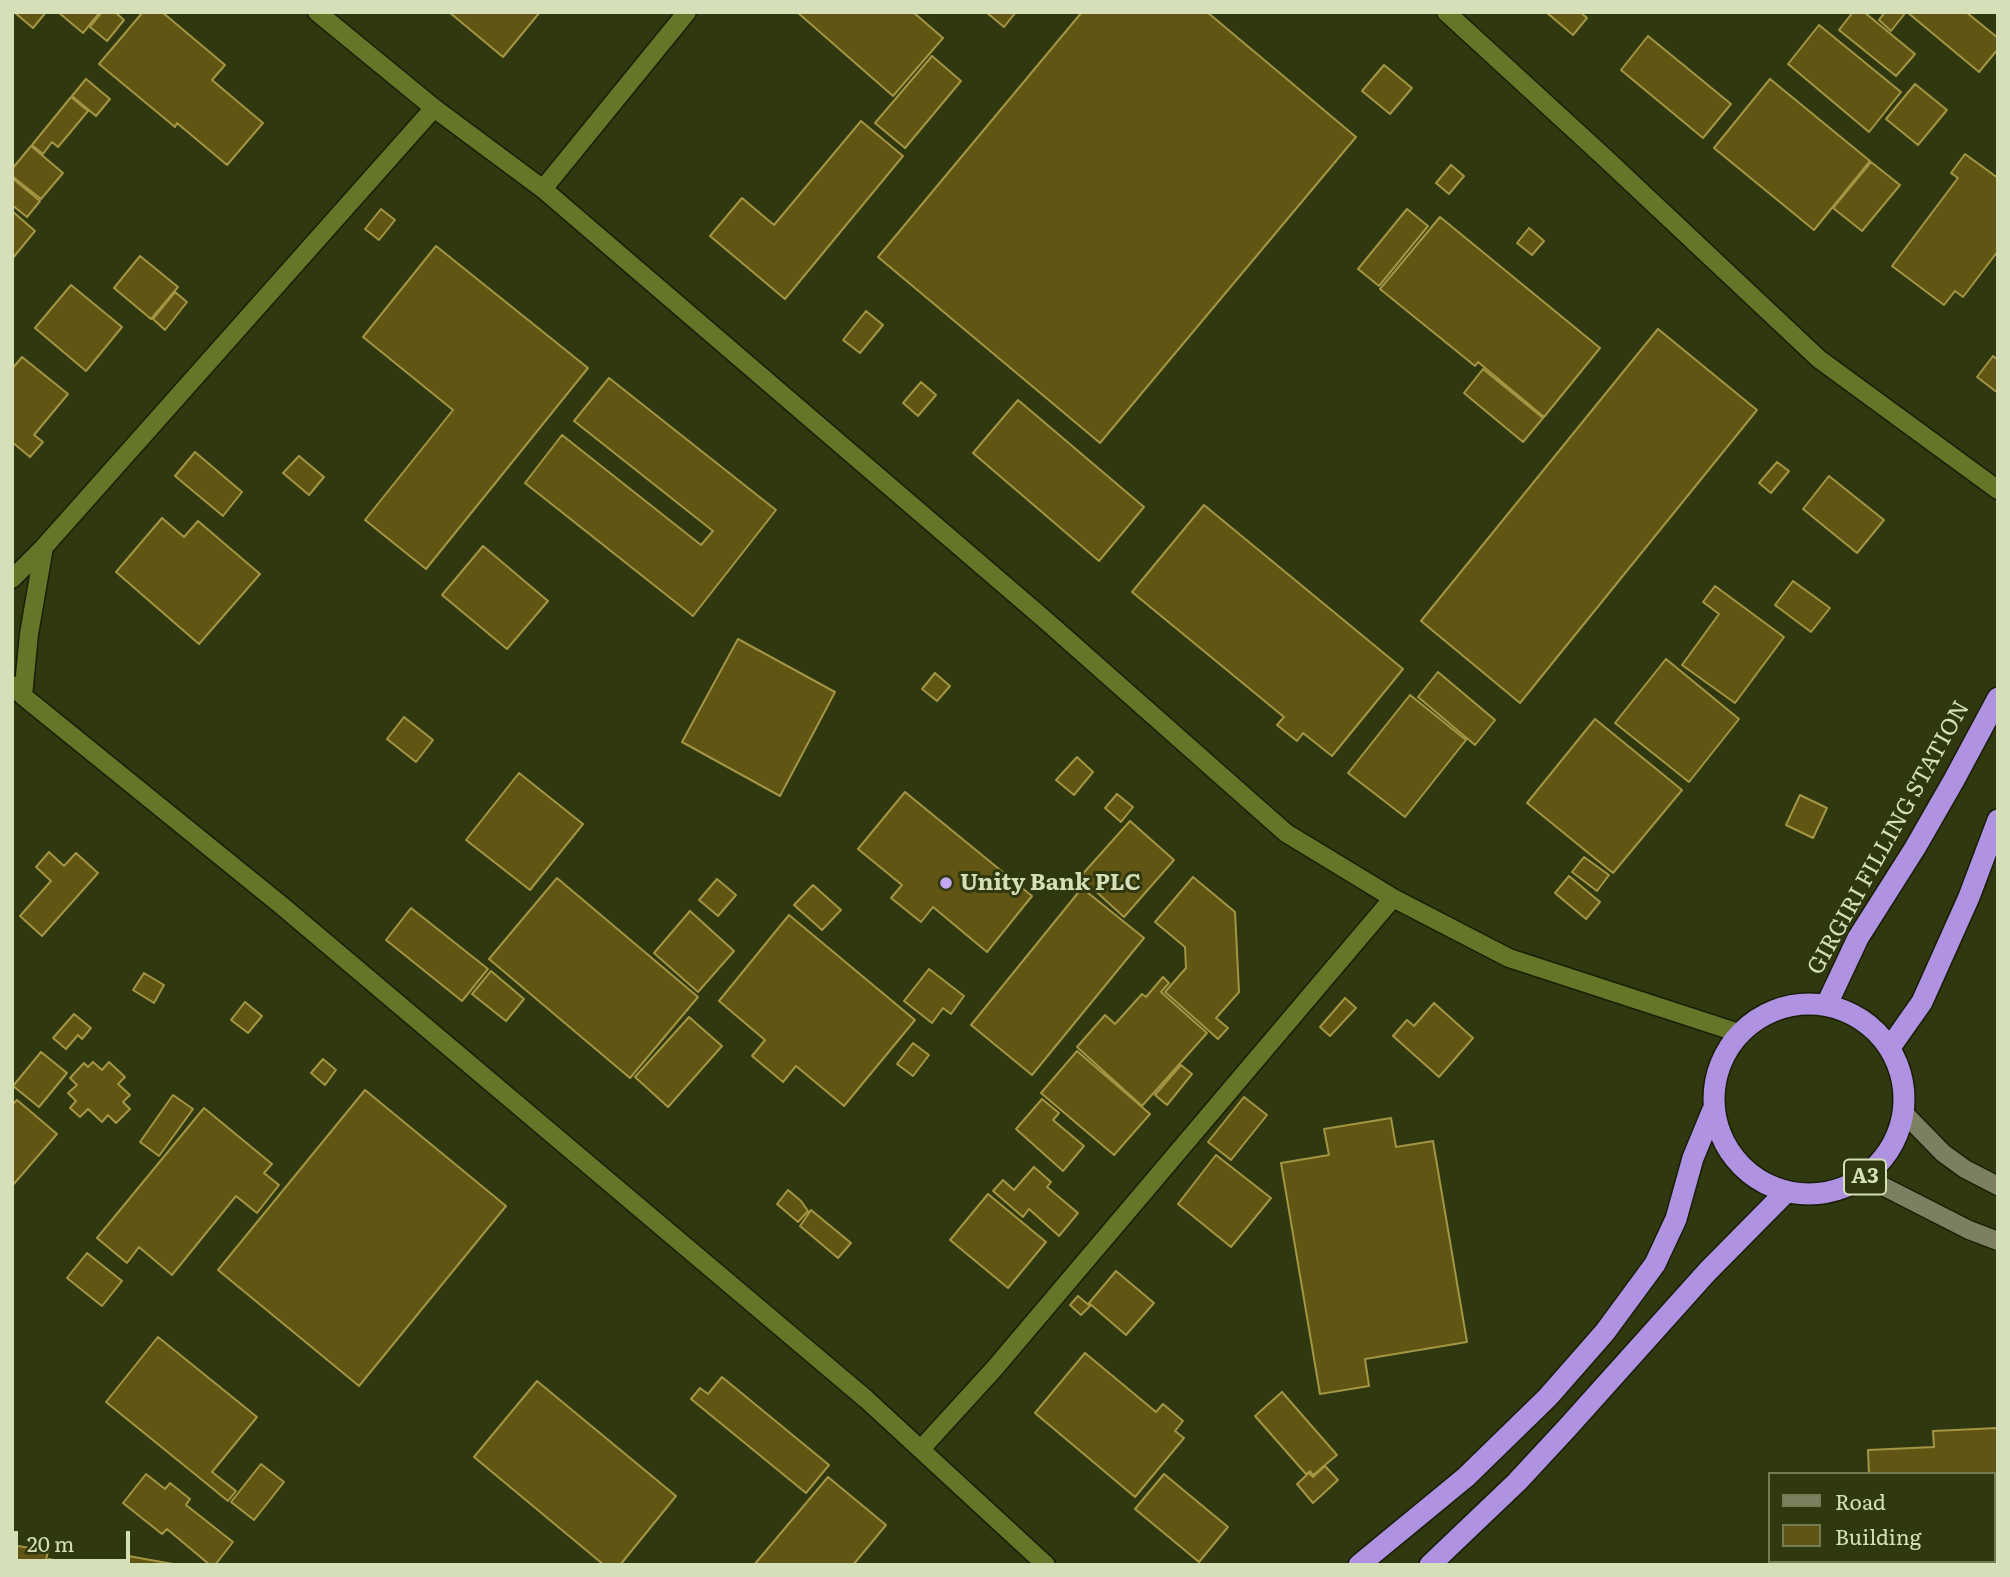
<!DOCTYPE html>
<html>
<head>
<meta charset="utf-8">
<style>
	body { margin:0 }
	#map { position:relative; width:2010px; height:1577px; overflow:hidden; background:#30380f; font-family:Literata,serif }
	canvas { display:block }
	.frame { position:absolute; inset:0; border:14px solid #d5e0b9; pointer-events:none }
	.legend { position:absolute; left:1768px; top:1472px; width:228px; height:91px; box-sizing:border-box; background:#30380f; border:2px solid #727b53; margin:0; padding:9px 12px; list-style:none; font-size:21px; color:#d5e0b9 }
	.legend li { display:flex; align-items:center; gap:14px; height:35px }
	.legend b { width:35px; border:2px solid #727b53 }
	.scale { position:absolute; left:14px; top:1531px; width:116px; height:32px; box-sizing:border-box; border:4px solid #d5e0b9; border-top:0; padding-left:9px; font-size:21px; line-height:24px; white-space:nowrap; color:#d5e0b9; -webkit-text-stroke:5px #30380f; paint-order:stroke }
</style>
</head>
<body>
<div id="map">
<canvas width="2010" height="1577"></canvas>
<div class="frame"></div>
<ul class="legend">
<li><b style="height:9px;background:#7c7f60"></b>Road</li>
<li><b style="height:19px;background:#605513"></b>Building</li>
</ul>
<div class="scale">20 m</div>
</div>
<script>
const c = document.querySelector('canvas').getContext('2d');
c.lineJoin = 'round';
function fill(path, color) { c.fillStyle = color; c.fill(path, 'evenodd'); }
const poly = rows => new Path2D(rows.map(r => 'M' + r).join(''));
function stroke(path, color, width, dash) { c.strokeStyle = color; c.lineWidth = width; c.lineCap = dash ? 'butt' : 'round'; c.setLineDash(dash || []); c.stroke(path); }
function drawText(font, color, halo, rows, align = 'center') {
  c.font = font + ' Literata,serif'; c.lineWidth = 6; c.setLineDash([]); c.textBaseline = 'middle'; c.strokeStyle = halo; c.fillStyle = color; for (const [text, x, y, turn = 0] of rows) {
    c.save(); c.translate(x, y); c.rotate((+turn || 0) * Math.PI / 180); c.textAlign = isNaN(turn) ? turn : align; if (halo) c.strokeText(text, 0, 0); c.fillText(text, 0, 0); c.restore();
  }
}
const building = poly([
	[14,12,46,12,33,28,14,12],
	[58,12,100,12,83,33,58,12],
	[102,12,115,12,124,20,107,41,90,27,102,12],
	[143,12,162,12,225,65,212,80,263,123,227,165,177,123,175,127,99,64,143,12],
	[449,12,540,12,503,57,449,12],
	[797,12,913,12,943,38,893,96,797,12],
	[986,12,1016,12,1004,27,986,12],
	[1082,12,1207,12,1356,137,1100,443,878,257,1082,12],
	[1546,12,1580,12,1587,18,1573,35,1546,12],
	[1853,12,1864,12,1915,54,1896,76,1839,30,1853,12],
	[1885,12,1906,12,1891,31,1879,20,1885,12],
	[1907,12,1966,12,1998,38,1998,49,1979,72,1907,12],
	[1819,25,1901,92,1869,132,1788,64,1819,25],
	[1648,36,1731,104,1703,138,1621,70,1648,36],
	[932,56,961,81,905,148,875,123,932,56],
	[1384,65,1412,88,1390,114,1362,91,1384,65],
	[86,79,110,99,96,116,72,96,86,79],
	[1770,79,1870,161,1814,230,1714,148,1770,79],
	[1915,84,1947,110,1918,145,1886,119,1915,84],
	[71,97,88,111,58,147,52,142,43,154,32,145,71,97],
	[861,121,903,156,785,299,710,236,742,198,774,225,861,121],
	[31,146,63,173,41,199,12,176,12,169,31,146],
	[1965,154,1998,178,1998,251,1963,297,1955,291,1944,305,1892,266,1958,178,1951,173,1965,154],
	[1871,162,1900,185,1862,231,1833,208,1871,162],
	[1451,165,1464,176,1449,194,1436,183,1451,165],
	[12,178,40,201,27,217,12,205,12,178],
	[381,209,395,220,379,240,365,229,381,209],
	[1407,209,1428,226,1379,286,1358,269,1407,209],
	[12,211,35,231,12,259,12,211],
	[1440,217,1600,348,1544,417,1478,362,1475,366,1380,289,1440,217],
	[1529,228,1544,241,1532,255,1517,243,1529,228],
	[436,246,588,368,426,569,365,520,453,410,363,337,436,246],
	[140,256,178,287,151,319,114,288,140,256],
	[71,285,122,327,86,371,35,328,71,285],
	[175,292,187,302,165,330,153,319,175,292],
	[866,311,883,325,860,353,843,340,866,311],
	[1658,329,1757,410,1520,703,1421,621,1658,329],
	[1993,356,1998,360,1998,393,1977,377,1993,356],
	[22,357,68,394,34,435,43,442,30,457,12,442,12,369,22,357],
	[1483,369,1543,418,1523,442,1464,393,1483,369],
	[609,378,776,510,693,616,525,483,562,435,701,545,713,531,574,421,609,378],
	[921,382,936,395,918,416,903,403,921,382],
	[1018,400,1144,507,1099,561,973,453,1018,400],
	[195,452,242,492,223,516,175,476,195,452],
	[299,456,324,477,309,495,283,473,299,456],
	[1777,462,1789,471,1771,493,1759,483,1777,462],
	[1829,476,1884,520,1857,553,1803,509,1829,476],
	[1204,505,1403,669,1332,756,1303,733,1297,741,1277,725,1284,717,1132,592,1204,505],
	[162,518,184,537,198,521,260,574,199,644,116,572,162,518],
	[483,546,548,601,507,649,442,595,483,546],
	[1793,581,1830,608,1811,632,1775,605,1793,581],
	[1715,586,1784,637,1735,703,1682,665,1719,614,1703,602,1715,586],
	[738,639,835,692,780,796,682,742,738,639],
	[1666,659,1739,719,1689,782,1615,723,1666,659],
	[1438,672,1495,720,1475,745,1418,697,1438,672],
	[935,673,950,686,937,701,922,689,935,673],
	[1410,695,1466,740,1405,817,1348,773,1410,695],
	[404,717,433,740,416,762,387,739,404,717],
	[1595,719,1682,790,1613,873,1527,803,1595,719],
	[1077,757,1093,772,1074,795,1056,780,1077,757],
	[519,773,583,824,530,890,466,840,519,773],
	[905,792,1032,896,987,952,933,907,921,922,891,898,902,885,858,849,905,792],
	[1117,794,1133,807,1121,822,1105,808,1117,794],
	[1800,795,1827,808,1813,838,1786,825,1800,795],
	[1130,821,1174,860,1124,917,1080,877,1130,821],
	[49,852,64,866,76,853,98,873,42,936,20,916,51,881,36,867,49,852],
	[1584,857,1609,875,1597,891,1572,872,1584,857],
	[1569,876,1600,902,1586,919,1555,893,1569,876],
	[1193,877,1235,912,1239,992,1216,1018,1228,1028,1218,1039,1165,992,1186,968,1185,947,1155,922,1193,877],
	[557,878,698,997,630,1078,489,959,557,878],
	[717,879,736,895,718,916,699,900,717,879],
	[813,885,841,910,822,930,794,905,813,885],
	[1082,888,1144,938,1032,1075,971,1025,1082,888],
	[411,908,488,969,462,1001,386,940,411,908],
	[690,911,734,951,698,992,654,953,690,911],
	[789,915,915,1020,844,1106,796,1066,783,1082,752,1056,765,1040,719,1001,789,915],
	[929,969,964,996,951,1014,943,1008,932,1023,904,1001,929,969],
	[491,971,524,999,506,1021,472,994,491,971],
	[144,973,164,985,154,1003,133,990,144,973],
	[1163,977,1169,983,1161,992,1207,1033,1142,1106,1077,1047,1105,1015,1115,1024,1142,994,1146,997,1163,977],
	[1345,998,1356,1008,1330,1036,1320,1027,1345,998],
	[245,1002,262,1016,248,1033,231,1020,245,1002],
	[1434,1003,1473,1038,1439,1077,1393,1036,1407,1020,1414,1026,1434,1003],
	[74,1014,91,1028,82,1039,78,1035,66,1049,53,1038,74,1014],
	[689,1017,722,1046,668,1107,635,1077,689,1017],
	[913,1043,929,1055,913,1076,897,1064,913,1043],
	[1077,1051,1150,1114,1114,1155,1041,1093,1077,1051],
	[41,1052,67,1073,39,1107,13,1086,41,1052],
	[323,1059,336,1070,325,1085,311,1073,323,1059],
	[93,1062,102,1070,109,1062,125,1077,118,1084,130,1095,123,1102,130,1109,116,1123,108,1115,102,1122,88,1109,80,1117,70,1108,76,1101,68,1093,77,1085,70,1078,84,1063,88,1067,93,1062],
	[1181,1065,1192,1074,1167,1105,1155,1095,1181,1065],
	[365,1090,506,1206,359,1386,218,1270,365,1090],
	[173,1095,193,1109,159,1156,140,1142,173,1095],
	[1244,1097,1267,1115,1231,1160,1208,1142,1244,1097],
	[1042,1099,1059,1113,1053,1120,1084,1146,1063,1171,1016,1129,1042,1099],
	[17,1100,57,1134,12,1186,12,1105,17,1100],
	[204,1108,272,1164,264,1173,279,1185,257,1213,236,1196,172,1275,139,1247,127,1263,97,1238,204,1108],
	[1391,1118,1396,1147,1433,1141,1467,1342,1365,1359,1369,1386,1320,1394,1281,1163,1329,1155,1324,1129,1391,1118],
	[1216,1155,1271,1198,1231,1247,1178,1204,1216,1155],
	[1034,1167,1051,1182,1047,1187,1078,1213,1059,1236,1029,1209,1023,1217,993,1191,1003,1180,1014,1190,1034,1167],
	[788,1190,801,1201,808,1211,798,1222,777,1204,788,1190],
	[988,1194,1046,1242,1008,1288,950,1240,988,1194],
	[811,1210,851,1243,838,1258,800,1226,811,1210],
	[87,1253,122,1281,102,1306,67,1278,87,1253],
	[1116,1271,1154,1303,1126,1335,1089,1303,1116,1271],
	[1078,1296,1090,1306,1081,1315,1070,1305,1078,1296],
	[158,1337,257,1417,212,1472,236,1491,228,1501,106,1402,158,1337],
	[1085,1353,1156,1412,1163,1404,1183,1421,1175,1431,1184,1438,1135,1497,1035,1413,1085,1353],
	[722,1377,829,1465,806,1493,691,1399,700,1388,708,1394,722,1377],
	[537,1381,676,1496,620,1565,604,1565,474,1457,537,1381],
	[1282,1392,1337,1455,1313,1475,1310,1471,1306,1474,1255,1416,1282,1392],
	[1998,1428,1998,1546,1994,1546,1994,1474,1869,1474,1868,1450,1934,1447,1933,1431,1998,1428],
	[261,1464,284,1482,254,1520,231,1502,261,1464],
	[1325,1466,1338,1480,1313,1503,1297,1484,1309,1473,1313,1477,1325,1466],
	[146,1474,165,1489,170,1483,190,1499,186,1505,233,1542,215,1565,210,1565,167,1529,162,1534,123,1503,146,1474],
	[1164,1474,1228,1527,1199,1562,1135,1509,1164,1474],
	[828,1477,886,1525,853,1565,754,1565,828,1477],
	[12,1545,48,1551,45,1565,12,1565,12,1545],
	[128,1556,173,1564,173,1565,127,1565,128,1556],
	[49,1559,70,1563,70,1565,48,1565,49,1559],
	[1874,1561,1974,1561,1974,1565,1875,1565,1874,1561]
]);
fill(building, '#605513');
stroke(building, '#a39543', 2);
const street = poly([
	[317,12,434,108,543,189,1043,618,1286,833,1393,898,1509,958,1742,1034],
	[1446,12,1603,156,1819,359,1998,490],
	[543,189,687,12],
	[12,579,44,547,434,108],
	[12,685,23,696,281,905,866,1399,1046,1565],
	[23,696,29,634,44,547],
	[921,1449,994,1369,1393,898]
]);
const secondary = poly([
	[1904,1113,1943,1153,1965,1169,1998,1186],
	[1865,1177,1969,1230,1998,1241]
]);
const highway = poly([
	'1714 1099a95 95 0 1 1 190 0a95 95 0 1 1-190 0Z',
	[1827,1004,1858,938,1915,848,1954,780,1998,698],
	[1891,1046,1922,1002,1969,897,1998,820],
	[1359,1565,1466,1477,1548,1397,1605,1332,1655,1264,1676,1219,1693,1158,1712,1112],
	[1430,1565,1517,1482,1568,1427,1707,1272,1786,1192]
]);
stroke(street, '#191e06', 21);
stroke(secondary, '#191e06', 21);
stroke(highway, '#191e06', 24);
stroke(street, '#667628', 18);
stroke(secondary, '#7c7f60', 18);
stroke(highway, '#af93e2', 21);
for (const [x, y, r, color] of [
	[946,883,7,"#c2a8f3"]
]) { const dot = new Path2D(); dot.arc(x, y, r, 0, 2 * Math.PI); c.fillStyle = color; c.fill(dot); stroke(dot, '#30380f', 2.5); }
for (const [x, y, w] of [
	[1865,1177,42]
]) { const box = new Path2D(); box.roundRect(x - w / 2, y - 17.5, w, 35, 5); c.fillStyle = '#30380f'; c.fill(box); stroke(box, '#d5e0b9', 2); }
drawText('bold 21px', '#d5e0b9', null, [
	["A3",1865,1177]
]);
drawText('23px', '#d5e0b9', '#30380f', [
	["GIRGIRI FILLING STATION",1889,838,-61]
]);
drawText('bold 23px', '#d5e0b9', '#30380f', [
	["Unity Bank PLC",960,883]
], 'left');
</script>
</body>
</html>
